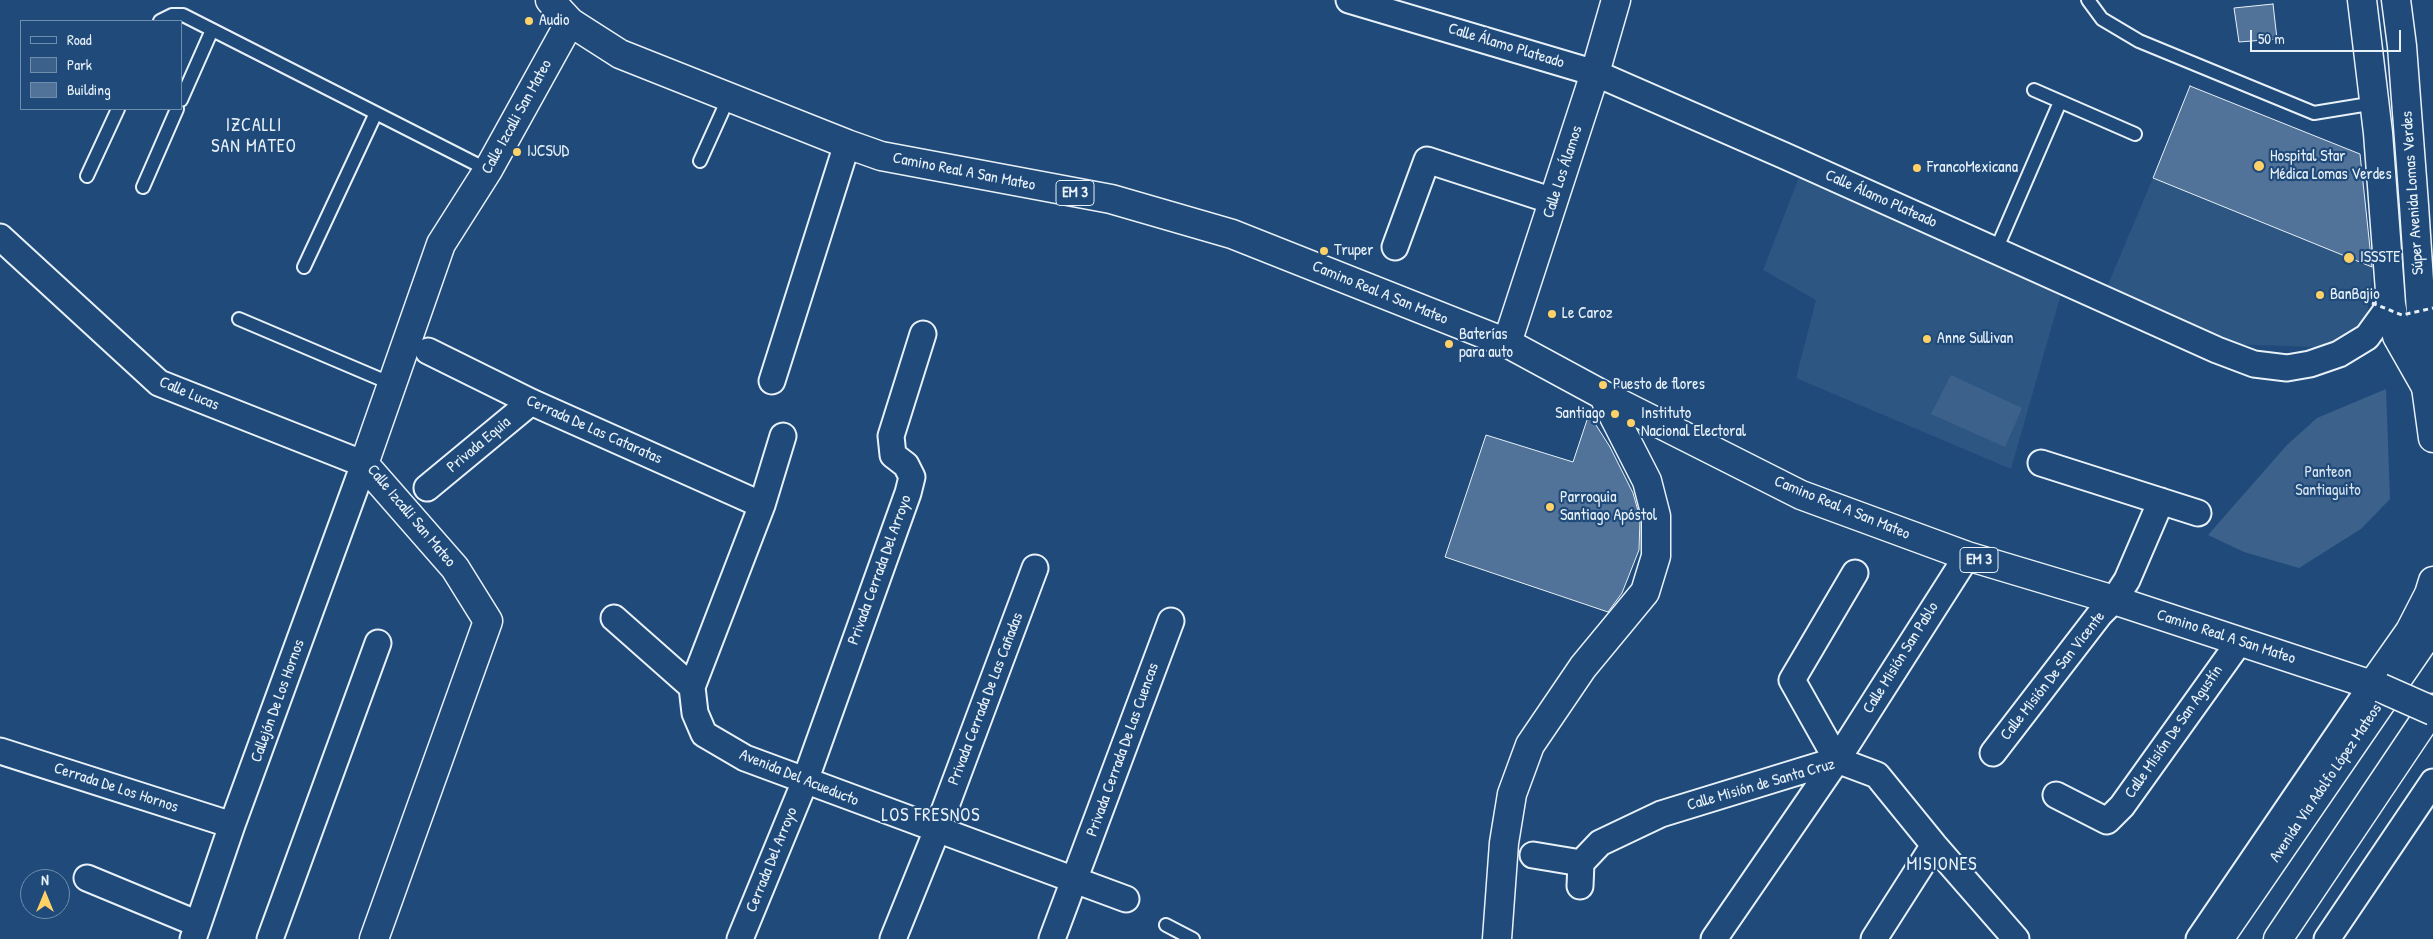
<!DOCTYPE html>
<html>
<head>
<meta charset="utf-8">
<style>
	body { margin:0 }
	#map { position:relative; width:2433px; height:939px; overflow:hidden; background:#1f4a7a; font-family:"Patrick Hand",sans-serif }
	canvas { display:block }
	.legend { position:absolute; left:20px; top:20px; width:162px; height:90px; box-sizing:border-box; background:#1f4a7a; border:1px solid #6f8dac; margin:0; padding:6px 9px; list-style:none; font-size:15px; color:#e8f1f8 }
	.legend li { display:flex; align-items:center; gap:10px; height:25px }
	.legend b { width:25px; border:1px solid #6f8dac }
	.north { position:absolute; left:20px; top:869px; width:50px; height:50px; box-sizing:border-box; background:#1f4a7a; border:1px solid #6f8dac; border-radius:50%; rotate:0deg; font-size:14px; font-weight:700; line-height:20px; text-align:center; color:#e8f1f8 }
	.north::after { content:''; display:block; margin:auto; width:18px; height:22px; background:#ffd166; clip-path:polygon(50% 0,100% 100%,50% 72%,0 100%) }
	.scale { position:absolute; left:2250px; top:30px; width:151px; height:22px; box-sizing:border-box; border:2px solid #e8f1f8; border-top:0; padding-left:6px; font-size:15px; line-height:18px; white-space:nowrap; color:#e8f1f8; -webkit-text-stroke:4px #1f4a7a; paint-order:stroke }
</style>
</head>
<body>
<div id="map">
<canvas width="2433" height="939"></canvas>
<ul class="legend">
<li><b style="height:6px;background:#1f4a7a"></b>Road</li>
<li><b style="height:14px;background:#3c628c"></b>Park</li>
<li><b style="height:14px;background:#517399"></b>Building</li>
</ul>
<div class="north">N</div>
<div class="scale">50 m</div>
</div>
<script>
const c = document.querySelector('canvas').getContext('2d');
c.lineJoin = 'round';
function fill(path, color) { c.fillStyle = color; c.fill(path, 'evenodd'); }
const poly = rows => new Path2D(rows.map(r => 'M' + r).join(''));
function stroke(path, color, width, dash) { c.strokeStyle = color; c.lineWidth = width; c.lineCap = dash ? 'butt' : 'round'; c.setLineDash(dash || []); c.stroke(path); }
function drawText(font, color, halo, rows, align = 'center') {
  c.font = font + ' "Patrick Hand",sans-serif'; c.lineWidth = 4.5; c.setLineDash([]); c.textBaseline = 'middle'; c.strokeStyle = halo; c.fillStyle = color; for (const [text, x, y, turn = 0] of rows) {
    c.save(); c.translate(x, y); c.rotate((+turn || 0) * Math.PI / 180); c.textAlign = isNaN(turn) ? turn : align; if (halo) c.strokeText(text, 0, 0); c.fillText(text, 0, 0); c.restore();
  }
}
fill(poly([
	[1803,167,2061,294,2011,469,1796,378,1816,300,1763,270],
	[2153,178,2373,267,2367,315,2356,333,2317,347,2230,344,2189,329,2107,287]
]), '#2e5683');
fill(poly([
	[1951,375,2022,408,2005,447,1931,414],
	[2386,389,2390,499,2361,529,2299,568,2244,552,2208,535,2287,445,2317,418]
]), '#3c628c');
const building = poly([
	[2273,4,2277,39,2239,42,2234,8,2273,4],
	[2190,86,2360,154,2372,267,2153,178,2190,86],
	[1589,414,1610,447,1633,493,1640,518,1639,550,1622,593,1608,612,1445,557,1486,435,1573,462,1589,414]
]);
fill(building, '#517399');
stroke(building, '#e8f1f8', 1);
const lane = poly([
	[2088,0,2102,19,2139,41,2314,113,2375,103],
	[160,21,172,15,183,15,488,170],
	[2034,90,2135,134],
	[181,100,212,30],
	[700,161,728,99],
	[87,176,118,109],
	[143,187,177,109],
	[1996,250,2060,102],
	[304,267,375,115],
	[239,319,392,384],
	[1166,925,1193,939]
]);
const street = poly([
	[1349,0,1595,73,1785,156,2217,350,2254,364,2287,368,2310,364,2339,354,2367,337,2391,304],
	[0,237,159,383,364,464,232,825,193,939],
	[1395,247,1427,160,1553,201],
	[428,351,531,402,762,505],
	[772,381,847,144],
	[783,436,762,505,692,687,695,713,704,734,745,758,1126,899],
	[2041,463,2198,513],
	[427,488,531,402],
	[614,618,692,687],
	[0,751,232,825],
	[1993,753,2100,614,2114,600,2127,580,2161,501],
	[1837,760,1792,680,1855,573],
	[2056,795,2107,821,2122,806,2240,641],
	[1533,855,1581,863,1600,843,1661,814,1837,760,1877,775,1934,845,2016,939],
	[87,878,198,924],
	[1580,886,1581,863],
	[270,939,378,643],
	[740,939,805,781,908,493,912,477,906,465,893,455,891,436,923,334],
	[893,939,937,830,1035,568],
	[1052,939,1171,621],
	[1714,939,1837,760,1967,556],
	[1874,939,1934,845],
	[2199,939,2372,685],
	[2327,939,2433,782]
]);
const secondary = poly([
	[2362,0,2378,133,2391,304,2397,336,2426,387],
	[1507,343,1595,73,1616,0],
	[374,939,488,621,455,568,364,464,441,244,488,170,570,22],
	[2219,939,2433,627],
	[2278,939,2433,708]
]);
const primary = poly([
	[550,0,570,22,620,54,847,144,881,156,1111,199,1232,234,1507,343,1603,395,1801,495,1967,556,2114,600,2381,688],
	[2396,0,2402,46,2414,205,2426,387,2433,438],
	[2372,685,2410,631,2429,594,2433,581],
	[1497,939,1504,843,1512,794,1530,745,1583,667,1645,592,1656,556,1656,516,1647,481,1603,395]
]);
stroke(lane, '#e8f1f8', 16);
stroke(street, '#e8f1f8', 29);
stroke(secondary, '#e8f1f8', 31);
stroke(primary, '#e8f1f8', 31);
stroke(lane, '#1f4a7a', 12);
stroke(street, '#1f4a7a', 25);
stroke(secondary, '#1f4a7a', 28);
stroke(primary, '#1f4a7a', 28);
const primaryBridge = poly([
	[2381,688,2433,711]
]);
stroke(primaryBridge, '#e8f1f8', 31, []);
stroke(poly([
	[2372,303,2402,315,2433,308]
]), '#e8f1f8', 3, [5, 4]);
stroke(primaryBridge, '#1f4a7a', 28);
for (const [x, y, r, color] of [
	[529,21,5,"#ffd166"],
	[517,152,5,"#ffd166"],
	[2259,166,6,"#ffd166"],
	[1917,168,5,"#ffd166"],
	[1324,251,5,"#ffd166"],
	[2349,258,6,"#ffd166"],
	[2320,295,5,"#ffd166"],
	[1552,314,5,"#ffd166"],
	[1927,339,5,"#ffd166"],
	[1449,344,5,"#ffd166"],
	[1603,385,5,"#ffd166"],
	[1615,414,5,"#ffd166"],
	[1631,423,5,"#ffd166"],
	[1550,507,5,"#ffd166"]
]) { const dot = new Path2D(); dot.arc(x, y, r, 0, 2 * Math.PI); c.fillStyle = color; c.fill(dot); stroke(dot, '#1f4a7a', 2); }
for (const [x, y, w] of [
	[1075,193,38],
	[1979,560,38]
]) { const box = new Path2D(); box.roundRect(x - w / 2, y - 12.5, w, 25, 4); c.fillStyle = '#1f4a7a'; c.fill(box); stroke(box, '#e8f1f8', 1); }
drawText('bold 15px', '#e8f1f8', null, [
	["EM 3",1075,193],
	["EM 3",1979,560]
]);
drawText('16px', '#e8f1f8', '#1f4a7a', [
	["Audio",539,21],
	["IJCSUD",527,152],
	["Hospital Star",2270,157],
	["Médica Lomas Verdes",2270,175],
	["FrancoMexicana",1927,168],
	["Truper",1334,251],
	["ISSSTE",2360,258],
	["BanBajio",2330,295],
	["Le Caroz",1562,314],
	["Baterías",1459,335],
	["para auto",1459,353],
	["Anne Sullivan",1937,339],
	["Puesto de flores",1613,385],
	["Santiago",1605,414,"right"],
	["Instituto",1641,414],
	["Nacional Electoral",1641,432],
	["Parroquia",1560,498],
	["Santiago Apóstol",1560,516]
], 'left');
drawText('16px', '#e8f1f8', '#1f4a7a', [
	["Calle Álamo Plateado",1506,46,17],
	["Calle Izcalli San Mateo",517,117,-61],
	["Camino Real A San Mateo",964,172,11],
	["Calle Los Álamos",1563,172,-72],
	["Súper Avenida Lomas Verdes",2413,193,-94],
	["Calle Álamo Plateado",1881,199,24],
	["Camino Real A San Mateo",1380,293,22],
	["Calle Lucas",189,394,23],
	["Cerrada De Las Cataratas",594,430,24],
	["Privada Equia",479,445,-40],
	["Camino Real A San Mateo",1842,508,22],
	["Calle Izcalli San Mateo",411,516,50],
	["Privada Cerrada Del Arroyo",880,570,-70],
	["Camino Real A San Mateo",2226,637,18],
	["Calle Misión San Pablo",1901,658,-58],
	["Calle Misión De San Vicente",2053,676,-52],
	["Privada Cerrada De Las Cañadas",986,699,-69],
	["Callejón De Los Hornos",278,701,-70],
	["Calle Misión De San Agustín",2174,732,-55],
	["Privada Cerrada De Las Cuencas",1123,750,-70],
	["Avenida Del Acueducto",799,778,22],
	["Avenida Via Adolfo López Mateos",2326,783,-56],
	["Calle Misión de Santa Cruz",1761,785,-16],
	["Cerrada De Los Hornos",116,788,18],
	["Cerrada Del Arroyo",772,860,-68]
]);
drawText('16px', '#d7e3ed', '#1f4a7a', [
	["Panteon",2328,473],
	["Santiaguito",2328,491]
]);
c.letterSpacing = '1px';
drawText('18px', '#e8f1f8', '#1f4a7a', [
	["IZCALLI",254,126],
	["SAN MATEO",254,147],
	["LOS FRESNOS",931,816],
	["MISIONES",1942,865]
]);
c.letterSpacing = '0px';
</script>
</body>
</html>
